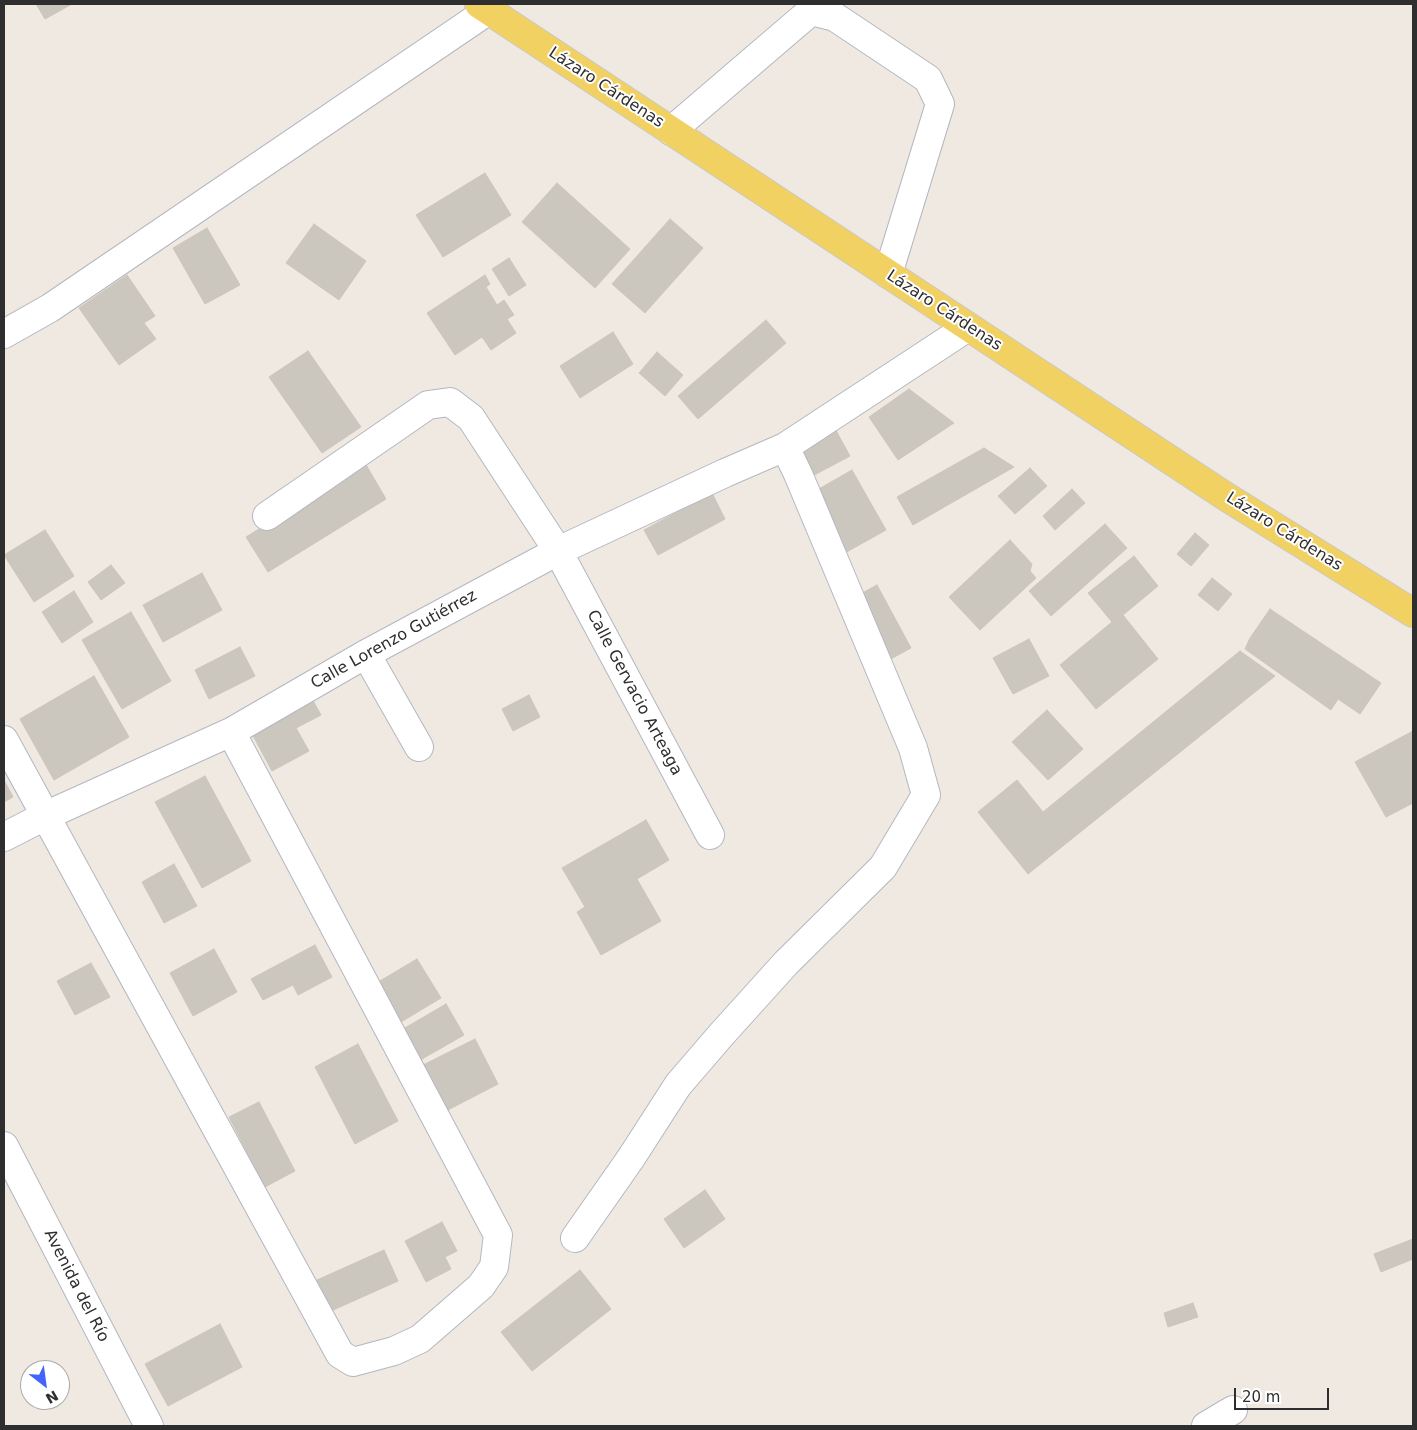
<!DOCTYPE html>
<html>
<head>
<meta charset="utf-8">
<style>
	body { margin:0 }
	#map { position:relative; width:1417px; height:1430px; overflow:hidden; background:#efe9e1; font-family:"DejaVu Sans",sans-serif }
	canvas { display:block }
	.frame { position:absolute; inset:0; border:5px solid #2e2e2e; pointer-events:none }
	.north { position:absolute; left:20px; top:1360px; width:50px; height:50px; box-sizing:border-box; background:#fff; border:1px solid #ababab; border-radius:50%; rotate:150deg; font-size:14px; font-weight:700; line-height:20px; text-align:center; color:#2e2e2e }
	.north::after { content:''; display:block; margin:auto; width:18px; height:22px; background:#4264fb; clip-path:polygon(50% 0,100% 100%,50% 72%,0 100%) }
	.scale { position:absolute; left:1234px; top:1388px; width:95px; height:22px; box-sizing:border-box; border:2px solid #2e2e2e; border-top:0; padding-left:6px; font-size:15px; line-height:18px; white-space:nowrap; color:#2e2e2e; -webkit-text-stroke:4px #fff; paint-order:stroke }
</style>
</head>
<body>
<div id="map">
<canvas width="1417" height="1430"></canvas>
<div class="frame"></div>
<div class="north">N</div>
<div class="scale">20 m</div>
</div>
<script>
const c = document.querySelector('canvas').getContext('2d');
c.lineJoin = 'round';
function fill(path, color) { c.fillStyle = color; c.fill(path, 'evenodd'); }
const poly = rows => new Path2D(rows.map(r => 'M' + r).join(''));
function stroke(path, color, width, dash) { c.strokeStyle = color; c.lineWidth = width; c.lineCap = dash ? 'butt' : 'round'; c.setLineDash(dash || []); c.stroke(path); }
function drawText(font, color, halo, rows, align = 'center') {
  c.font = font + ' "DejaVu Sans",sans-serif'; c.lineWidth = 4; c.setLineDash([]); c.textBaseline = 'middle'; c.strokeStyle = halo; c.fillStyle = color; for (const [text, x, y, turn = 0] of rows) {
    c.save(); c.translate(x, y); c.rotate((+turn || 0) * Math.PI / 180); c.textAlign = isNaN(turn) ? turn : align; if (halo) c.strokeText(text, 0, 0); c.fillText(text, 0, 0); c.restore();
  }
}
const building = poly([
	[36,4,72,4,45,19,36,4],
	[485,173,511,215,443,257,416,215,485,173],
	[557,183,630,249,595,288,522,222,557,183],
	[670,219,703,248,645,313,612,284,670,219],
	[314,224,366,261,339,300,286,263,314,224],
	[207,228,240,285,205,304,173,248,207,228],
	[509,258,526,285,509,296,492,269,509,258],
	[127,275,155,316,144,323,156,339,119,365,79,308,127,275],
	[485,275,490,284,486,287,497,305,504,300,514,315,507,319,516,333,491,350,482,337,455,355,427,313,485,275],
	[766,320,786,343,698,419,678,396,766,320],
	[613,332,633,364,580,398,560,366,613,332],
	[308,351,361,427,322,453,269,377,308,351],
	[657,352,683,375,665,396,639,373,657,352],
	[909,389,954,423,898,460,869,417,909,389],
	[834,427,850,456,805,480,789,451,834,427],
	[984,448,1014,467,913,525,897,497,984,448],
	[365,463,386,499,268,572,246,537,365,463],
	[1030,468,1047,486,1015,514,998,496,1030,468],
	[852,470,886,530,843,554,810,494,852,470],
	[1072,489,1085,503,1055,530,1043,516,1072,489],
	[712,493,725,519,658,555,644,530,712,493],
	[1105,524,1127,548,1051,616,1029,591,1105,524],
	[45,530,74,576,34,602,4,555,45,530],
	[1195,533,1209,545,1191,566,1177,554,1195,533],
	[1010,540,1032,564,1030,571,1036,578,980,630,949,597,1010,540],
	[1134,556,1158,586,1123,615,1158,659,1096,709,1060,665,1112,622,1088,593,1134,556],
	[111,565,125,583,101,600,88,582,111,565],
	[202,573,222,610,163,642,143,605,202,573],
	[1212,578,1232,594,1218,611,1198,595,1212,578],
	[877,585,911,648,887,661,853,598,877,585],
	[74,591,93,622,62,643,42,612,74,591],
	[1270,609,1381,683,1360,714,1338,699,1331,710,1245,649,1250,638,1270,609],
	[131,612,171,681,122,709,82,640,131,612],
	[1029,639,1049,676,1013,694,993,658,1029,639],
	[240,647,255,676,209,699,195,670,240,647],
	[1240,651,1275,676,1028,874,978,812,1017,780,1043,812,1240,651],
	[94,676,129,737,54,780,20,719,94,676],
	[529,695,540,717,513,731,502,709,529,695],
	[311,697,321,715,296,728,309,751,272,771,250,730,311,697],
	[1047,710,1083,749,1048,780,1012,742,1047,710],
	[1413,731,1413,803,1386,817,1355,762,1413,731],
	[205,776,251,861,202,888,155,802,205,776],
	[4,780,13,797,4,802,4,780],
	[646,820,669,860,637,879,661,921,601,955,577,912,585,907,562,868,646,820],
	[174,864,197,906,164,923,142,882,174,864],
	[315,945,332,977,298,995,293,985,263,1000,251,979,315,945],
	[214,949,237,992,193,1016,170,973,214,949],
	[417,959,441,998,396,1025,373,985,417,959],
	[91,963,110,997,75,1015,57,981,91,963],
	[446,1004,464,1035,415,1063,398,1032,446,1004],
	[475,1039,498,1084,444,1112,421,1066,475,1039],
	[358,1044,398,1121,355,1144,315,1067,358,1044],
	[259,1102,295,1171,265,1187,229,1117,259,1102],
	[705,1190,725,1219,684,1248,664,1219,705,1190],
	[442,1222,457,1251,445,1257,451,1269,426,1282,405,1241,442,1222],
	[1413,1239,1413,1259,1381,1272,1374,1254,1413,1239],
	[384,1250,398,1281,331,1311,317,1280,384,1250],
	[580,1270,611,1309,532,1371,501,1332,580,1270],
	[1193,1303,1198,1317,1168,1327,1164,1313,1193,1303],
	[220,1324,242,1367,168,1406,145,1364,220,1324]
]);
fill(building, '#cbc7bf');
stroke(building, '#cbc5ba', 1);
const minor = poly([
	[671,131,811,11,835,17,928,79,940,104,888,274],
	[4,334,50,308,489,10],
	[267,516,428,405,450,402,471,418,558,551,710,835],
	[366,654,419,747],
	[4,740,340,1354,353,1362,394,1351,420,1339,481,1286,494,1267,498,1235,231,732],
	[4,837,45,816,231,732,366,654,558,551,725,473,785,447,968,327],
	[4,1146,149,1426],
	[575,1238,631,1158,678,1085,721,1035,786,963,883,867,926,795,913,748,798,474,785,447],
	[1206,1426,1233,1410]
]);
const major = poly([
	[479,4,1225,496,1413,613]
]);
stroke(minor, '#b4b7c1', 30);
stroke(major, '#c9c9c9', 30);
stroke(minor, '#fff', 28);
stroke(major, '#f2d163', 28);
drawText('16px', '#2e2e2e', '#fff', [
	["Lázaro Cárdenas",606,88,33],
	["Lázaro Cárdenas",944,311,33],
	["Lázaro Cárdenas",1284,532,32],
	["Calle Lorenzo Gutiérrez",394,640,-29],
	["Calle Gervacio Arteaga",634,693,62],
	["Avenida del Río",76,1286,63]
]);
</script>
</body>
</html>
